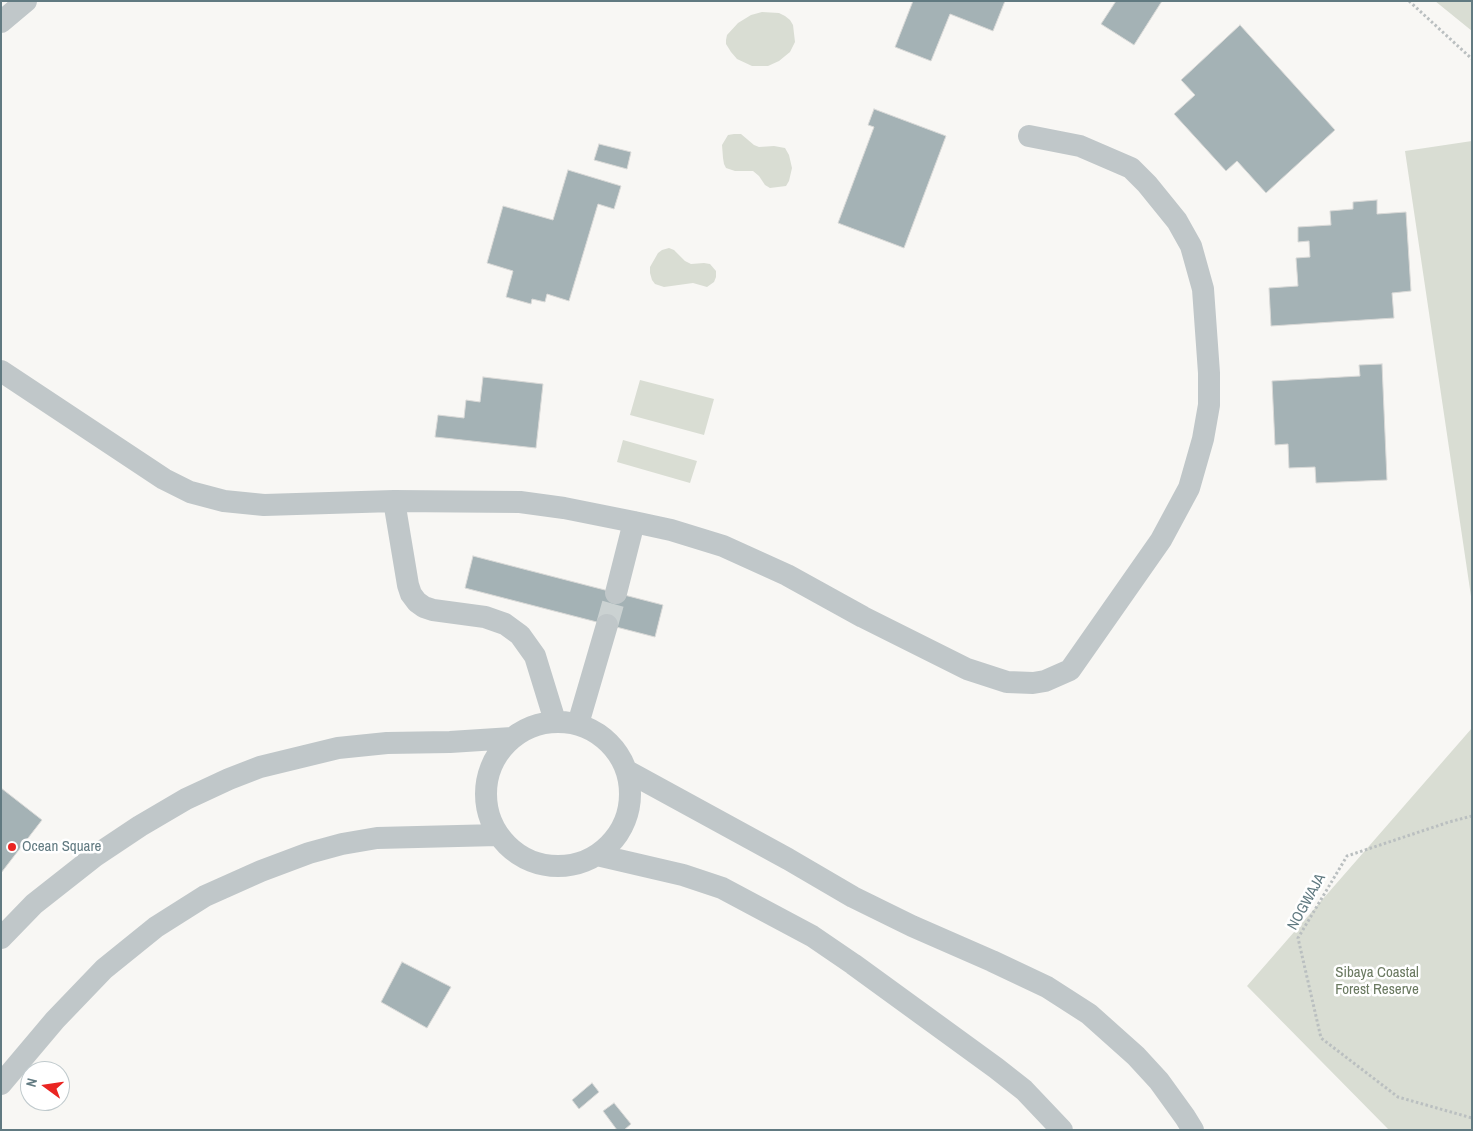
<!DOCTYPE html>
<html>
<head>
<meta charset="utf-8">
<style>
	body { margin:0 }
	#map { position:relative; width:1473px; height:1131px; overflow:hidden; background:#f8f7f4; font-family:"Archivo Narrow",sans-serif }
	canvas { display:block }
	.frame { position:absolute; inset:0; border:2px solid #617a81; pointer-events:none }
	.north { position:absolute; left:20px; top:1061px; width:50px; height:50px; box-sizing:border-box; background:#fff; border:1px solid #c0cacd; border-radius:50%; rotate:284deg; font-size:14px; font-weight:700; line-height:20px; text-align:center; color:#617a81 }
	.north::after { content:''; display:block; margin:auto; width:18px; height:22px; background:#ea2522; clip-path:polygon(50% 0,100% 100%,50% 72%,0 100%) }
</style>
</head>
<body>
<div id="map">
<canvas width="1473" height="1131"></canvas>
<div class="frame"></div>
<div class="north">N</div>
</div>
<script>
const c = document.querySelector('canvas').getContext('2d');
c.lineJoin = 'round';
function fill(path, color) { c.fillStyle = color; c.fill(path, 'evenodd'); }
const poly = rows => new Path2D(rows.map(r => 'M' + r).join(''));
function stroke(path, color, width, dash) { c.strokeStyle = color; c.lineWidth = width; c.lineCap = dash ? 'butt' : 'round'; c.setLineDash(dash || []); c.stroke(path); }
function drawText(font, color, halo, rows, align = 'center') {
  c.font = font + ' "Archivo Narrow",sans-serif'; c.lineWidth = 5; c.setLineDash([]); c.textBaseline = 'middle'; c.strokeStyle = halo; c.fillStyle = color; for (const [text, x, y, turn = 0] of rows) {
    c.save(); c.translate(x, y); c.rotate((+turn || 0) * Math.PI / 180); c.textAlign = isNaN(turn) ? turn : align; if (halo) c.strokeText(text, 0, 0); c.fillText(text, 0, 0); c.restore();
  }
}
fill(poly([
	[1435,1,1472,1,1472,31],
	[762,12,779,13,785,16,790,20,793,25,795,42,790,52,779,61,768,66,752,66,737,59,731,52,726,44,726,40,727,35,738,23,751,15],
	[734,134,741,134,754,145,759,147,774,146,785,148,789,155,792,168,789,181,786,186,770,188,765,185,759,176,753,171,735,171,726,168,724,164,723,158,722,145,728,135],
	[1472,141,1472,603,1405,151],
	[669,248,674,250,685,261,691,264,704,263,710,264,716,271,716,277,714,282,707,287,693,283,664,287,655,284,652,280,650,273,650,267,658,253,662,250],
	[640,380,714,399,704,435,630,415],
	[623,440,697,461,690,483,617,462],
	[1472,728,1472,1130,1389,1130,1247,986]
]), '#d9ddd3');
const building = poly([
	[913,1,1005,1,993,31,950,14,931,61,895,47,913,1],
	[1116,1,1162,1,1134,45,1101,24,1116,1],
	[1240,25,1335,130,1266,193,1237,161,1226,171,1174,114,1195,95,1181,80,1240,25],
	[874,109,946,136,904,248,838,223,874,127,868,125,874,109],
	[599,144,631,152,627,169,594,160,599,144],
	[568,170,621,186,614,209,598,204,569,301,547,294,545,302,532,299,531,304,506,297,513,271,487,263,503,206,553,220,568,170],
	[1377,200,1377,214,1406,212,1411,291,1392,293,1394,318,1271,326,1269,288,1298,286,1296,258,1310,257,1309,241,1298,242,1298,227,1331,225,1330,211,1353,209,1353,202,1377,200],
	[1382,364,1387,480,1316,483,1315,467,1289,468,1288,444,1275,445,1272,381,1360,376,1359,365,1382,364],
	[483,377,543,384,536,448,435,437,438,415,464,418,466,400,480,402,483,377],
	[473,556,663,605,655,637,465,588,473,556],
	[1,788,42,820,1,873,1,788],
	[402,962,451,987,427,1028,381,1002,402,962],
	[592,1083,599,1092,579,1109,572,1100,592,1083],
	[614,1103,631,1124,624,1130,617,1130,603,1111,614,1103]
]);
fill(building, '#a4b2b5');
stroke(building, '#d9d9d7', 1);
stroke(poly([
	[607,625,616,593]
]), '#cbd2d2', 22, [22, 11]);
stroke(poly([
	[1409,1,1472,59],
	[1472,816,1449,822,1347,856,1298,938,1321,1038,1398,1097,1472,1118]
]), '#babfc0', 3, [2.5, 2.5]);
stroke(poly([
	[1,22,26,1],
	[1,371,164,479,190,492,224,501,264,505,394,501,520,502,564,508,634,522,671,530,723,546,787,575,863,617,967,669,1007,682,1033,683,1045,681,1070,670,1161,540,1189,488,1203,439,1209,405,1209,373,1203,289,1191,246,1177,221,1147,184,1131,168,1080,146,1029,136],
	[394,501,408,585,411,594,417,602,424,607,433,610,485,617,505,624,520,635,535,656,555,721],
	[616,593,634,522],
	'486 794a72 72 0 1 1 144 0a72 72 0 1 1-144 0Z',
	[578,724,607,625],
	[627,771,788,859,853,897,912,926,992,961,1047,987,1089,1014,1136,1056,1159,1081,1185,1117,1193,1130],
	[597,855,683,875,722,888,812,936,853,964,996,1068,1024,1090,1062,1130],
	[1,938,34,904,95,856,140,826,186,799,229,779,260,767,338,748,387,743,450,742,512,738],
	[1,1084,55,1020,104,969,156,927,205,896,261,871,309,853,342,844,377,838,498,835]
]), '#c0c7c9', 22);
for (const [x, y, r, color] of [
	[12,847,5,"#ea2522"]
]) { const dot = new Path2D(); dot.arc(x, y, r, 0, 2 * Math.PI); c.fillStyle = color; c.fill(dot); stroke(dot, '#fff', 2); }
drawText('15px', '#617a81', '#fff', [
	["Ocean Square",22,847]
], 'left');
drawText('15px', '#617a81', '#fff', [
	["NOGWAJA",1307,902,-61]
]);
drawText('15px', '#6a7960', '#fff', [
	["Sibaya Coastal",1377,973],
	["Forest Reserve",1377,990]
]);
</script>
</body>
</html>
